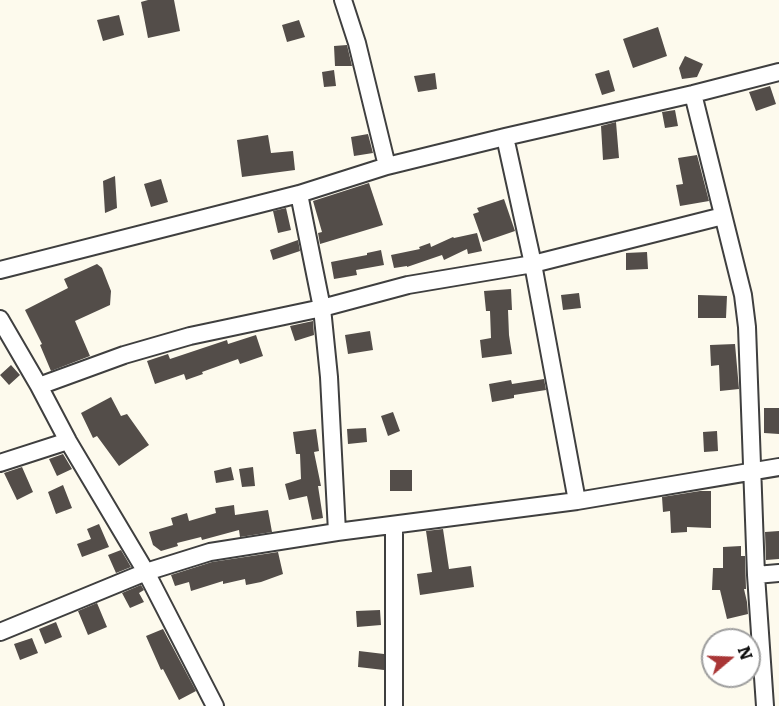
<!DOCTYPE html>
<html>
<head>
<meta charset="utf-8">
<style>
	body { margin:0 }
	#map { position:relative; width:779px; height:706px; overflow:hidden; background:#fdfaed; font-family:Literata,serif }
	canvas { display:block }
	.north { position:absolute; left:701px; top:628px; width:60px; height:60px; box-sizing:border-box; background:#fff; border:2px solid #9e9e9e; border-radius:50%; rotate:71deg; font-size:16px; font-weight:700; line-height:24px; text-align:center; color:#0c0c0c }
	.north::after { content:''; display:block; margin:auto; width:21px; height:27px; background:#a93636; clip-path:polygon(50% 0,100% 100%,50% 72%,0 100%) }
</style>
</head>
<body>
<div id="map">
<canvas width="779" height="706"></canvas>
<div class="north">N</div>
</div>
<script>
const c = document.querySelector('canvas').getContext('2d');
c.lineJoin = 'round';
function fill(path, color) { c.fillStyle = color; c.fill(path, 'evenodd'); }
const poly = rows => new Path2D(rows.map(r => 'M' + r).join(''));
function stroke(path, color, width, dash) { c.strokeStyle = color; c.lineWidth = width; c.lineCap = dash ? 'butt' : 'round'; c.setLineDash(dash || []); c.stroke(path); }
fill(poly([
	[148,0,174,0,180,31,148,38,141,2],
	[119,15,124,35,103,41,97,20],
	[299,20,305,37,287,42,282,25],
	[658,27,667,56,633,68,623,39],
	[347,45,352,66,335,66,334,46],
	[685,56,703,64,697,77,682,79,679,68],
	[334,70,336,86,324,87,322,72],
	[609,70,615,91,602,95,595,74],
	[435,73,437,89,418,92,414,76],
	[770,86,776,104,756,111,749,92],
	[675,110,678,126,665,128,662,112],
	[616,122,619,158,603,160,601,126],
	[368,134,373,153,354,156,351,137],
	[268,135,271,153,293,151,295,170,242,177,237,140],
	[697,155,709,201,680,206,676,185,683,184,678,158],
	[115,176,117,208,105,213,103,181],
	[161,179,168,202,151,207,144,184],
	[369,183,383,225,320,244,318,233,322,232,313,201],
	[504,199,515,231,483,242,473,214,479,212,477,208],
	[286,208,291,230,278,233,273,211],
	[477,233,482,251,468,254,467,249,444,260,442,255,407,267,407,266,394,268,391,255,420,249,419,247,430,243,431,247,453,237,454,238],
	[298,240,300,251,273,260,270,250],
	[381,250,384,265,356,270,357,275,334,279,331,262,367,255,367,253],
	[647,252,648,269,626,270,626,253],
	[97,264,102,268,111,291,110,305,75,321,90,356,51,371,40,345,42,344,25,310,68,288,64,279],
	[511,289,512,310,508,310,509,335,512,354,482,358,480,340,491,338,490,311,486,311,484,291],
	[579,293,581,308,563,310,561,295],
	[698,295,727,296,726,318,698,318],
	[313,321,314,335,295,341,290,326],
	[370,331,373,350,348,354,345,335],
	[256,335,263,356,240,364,238,359,202,372,203,374,186,380,184,374,155,384,147,361,168,354,170,359,227,340,228,344],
	[735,344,739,389,720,391,719,365,711,366,710,345],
	[11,365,20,375,9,385,0,375],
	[544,379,546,390,514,395,514,398,492,402,489,384,511,380,512,384],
	[111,397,121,416,127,414,149,445,119,466,97,436,93,438,81,413],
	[764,408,779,408,779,434,764,433],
	[393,412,400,431,388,436,381,416],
	[366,428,367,442,348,444,347,429],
	[316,429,319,451,314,452,321,486,318,486,323,518,312,520,307,496,289,500,285,484,301,479,300,454,296,454,293,432],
	[717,431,718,451,704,452,703,432],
	[63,454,72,469,57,476,49,459],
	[22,467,33,492,17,500,4,473],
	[231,467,234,480,216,483,214,471],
	[253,467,255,486,242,487,239,469],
	[390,470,412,470,412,491,390,491],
	[63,485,72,508,56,514,48,492],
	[700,491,711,491,711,528,687,527,687,532,671,533,670,511,663,512,662,497],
	[234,505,235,515,268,510,272,532,240,537,239,530,202,540,201,537,177,543,178,546,161,551,153,545,149,532,173,525,171,518,187,513,189,521,216,513,215,508],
	[99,524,109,547,82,557,77,544,91,539,87,529],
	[443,529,449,569,471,566,474,587,420,595,417,574,432,572,426,531],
	[779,531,779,559,766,560,765,532],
	[741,546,741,556,745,556,746,589,744,589,747,602,748,614,727,619,720,590,712,590,713,568,723,568,723,547],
	[121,550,131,567,116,573,108,555],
	[278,552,283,574,261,582,246,585,245,579,223,584,223,581,191,591,189,582,175,586,171,575,212,562],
	[141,585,144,590,139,593,144,602,130,608,122,593],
	[97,603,107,627,88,635,78,611],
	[380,610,381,625,357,627,356,611],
	[56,622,62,637,45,644,39,629],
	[163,629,196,691,179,700,163,669,161,670,146,636],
	[32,638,38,653,20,660,14,644],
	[359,651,384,654,384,670,358,667]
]), '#534d49');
const minor = poly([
	[343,0,357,43,387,166],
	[693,94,743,295,747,327,756,575,765,706],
	[505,137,533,264,577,501],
	[299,194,322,308,329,377,337,532],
	[0,270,299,194,387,166,505,137,693,94,779,72],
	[0,319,39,386,68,441,146,572,215,706],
	[39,386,124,355,190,336,322,308,408,285,533,264,723,216],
	[0,463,68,441],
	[394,525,394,706],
	[756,575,779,573],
	[0,632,146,572,210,552,337,532,577,501,779,467]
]);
stroke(minor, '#3f3f3f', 20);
stroke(minor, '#fff', 16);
</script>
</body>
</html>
